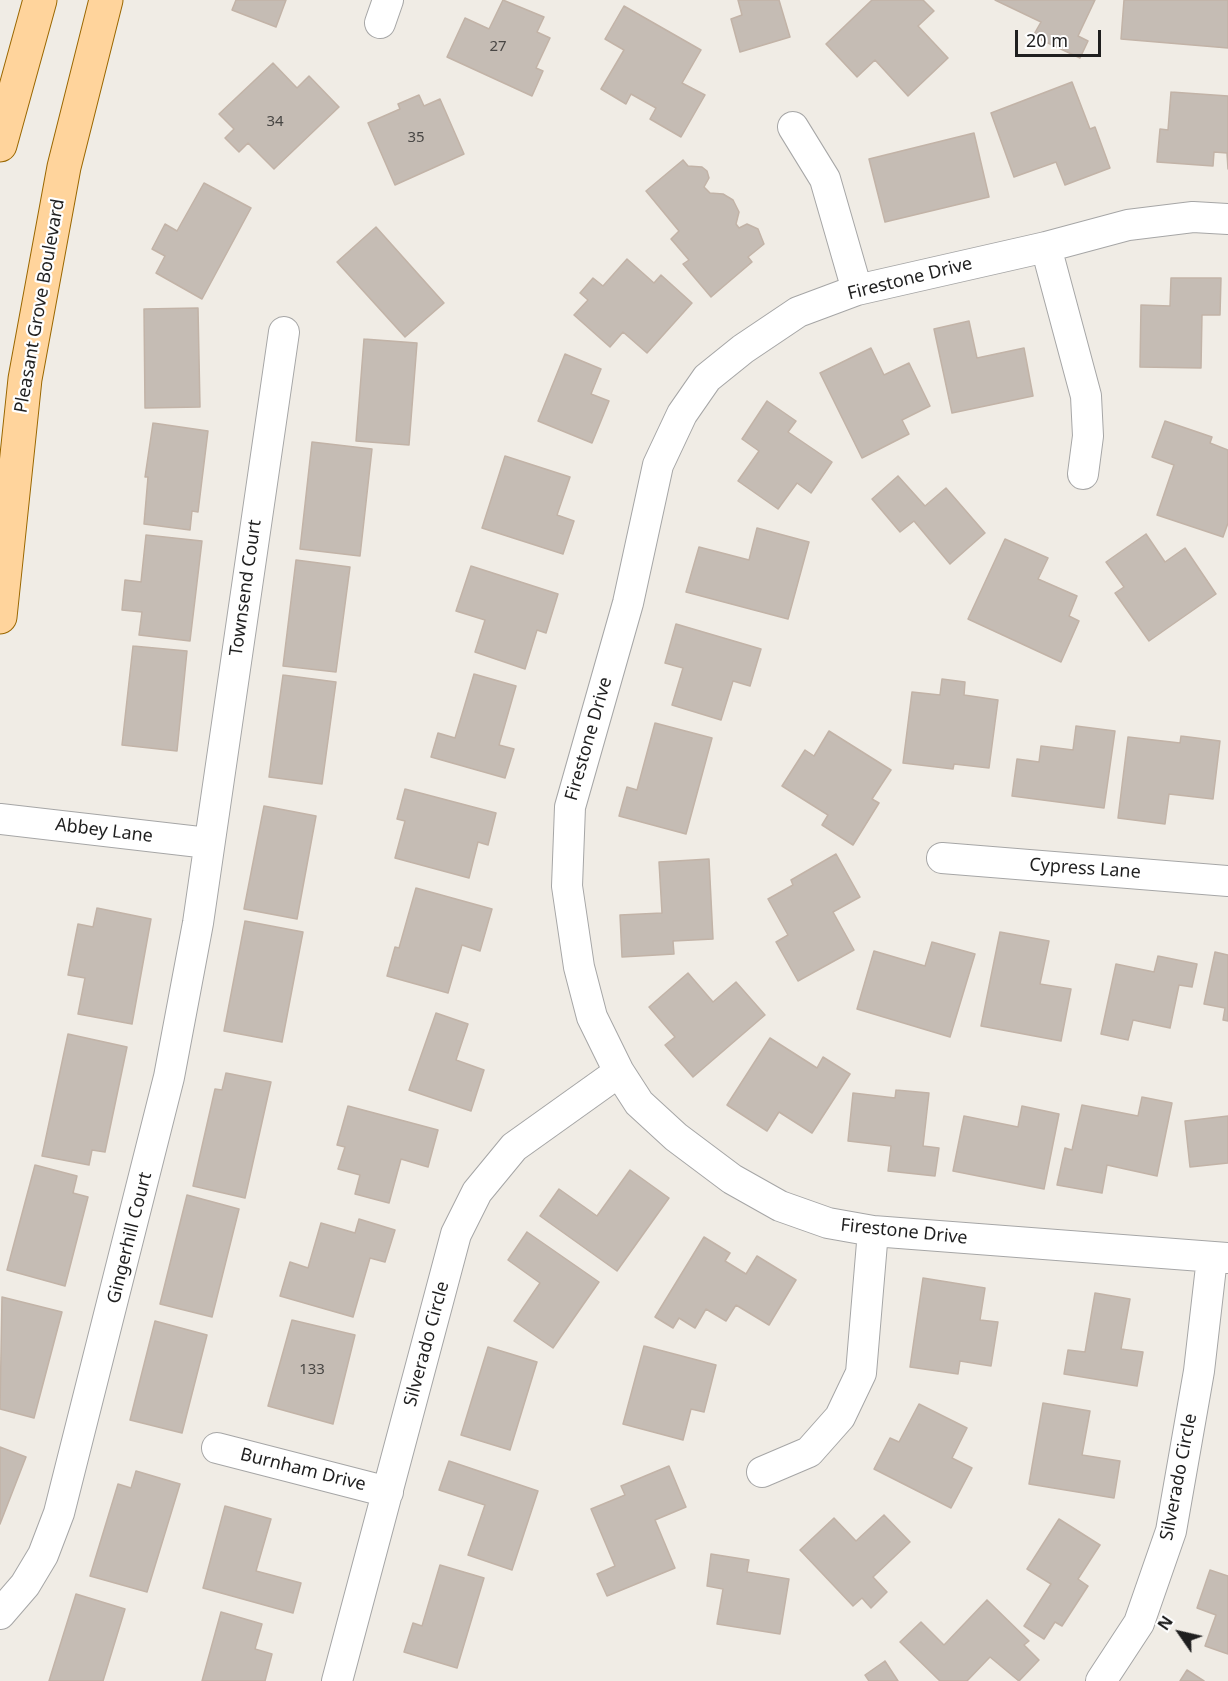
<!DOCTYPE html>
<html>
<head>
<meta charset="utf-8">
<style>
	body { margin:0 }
	#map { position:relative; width:1228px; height:1681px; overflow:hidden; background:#f0ece5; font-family:"Noto Sans",sans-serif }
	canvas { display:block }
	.north { position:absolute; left:1150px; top:1603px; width:60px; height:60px; -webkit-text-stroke:4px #fff; paint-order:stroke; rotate:304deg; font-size:16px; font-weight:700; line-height:24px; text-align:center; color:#1f1f1f }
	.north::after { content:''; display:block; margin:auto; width:21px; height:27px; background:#1f1f1f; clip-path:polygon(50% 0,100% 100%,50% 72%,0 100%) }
	.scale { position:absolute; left:1015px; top:30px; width:86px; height:27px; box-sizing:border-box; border:3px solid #1f1f1f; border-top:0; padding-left:8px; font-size:18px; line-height:21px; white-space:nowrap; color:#1f1f1f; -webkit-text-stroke:4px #fff; paint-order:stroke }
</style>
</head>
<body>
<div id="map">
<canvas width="1228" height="1681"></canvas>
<div class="north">N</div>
<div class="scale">20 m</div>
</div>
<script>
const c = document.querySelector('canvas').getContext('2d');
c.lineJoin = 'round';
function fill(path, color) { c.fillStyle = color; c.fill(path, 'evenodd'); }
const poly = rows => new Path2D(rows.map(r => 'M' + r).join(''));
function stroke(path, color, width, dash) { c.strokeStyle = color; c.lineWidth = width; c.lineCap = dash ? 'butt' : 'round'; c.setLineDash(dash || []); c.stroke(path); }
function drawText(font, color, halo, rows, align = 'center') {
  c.font = font + ' "Noto Sans",sans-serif'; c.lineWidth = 4.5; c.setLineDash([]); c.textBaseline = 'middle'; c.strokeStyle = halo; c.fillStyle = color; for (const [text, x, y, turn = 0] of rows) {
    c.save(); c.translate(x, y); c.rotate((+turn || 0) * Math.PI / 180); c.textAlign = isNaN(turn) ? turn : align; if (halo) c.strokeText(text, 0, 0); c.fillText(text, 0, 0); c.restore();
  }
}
const building = poly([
	[236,0,286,0,276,27,232,10,236,0],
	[503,0,544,17,537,32,550,38,536,68,543,71,532,96,447,57,465,18,489,29,503,0],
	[738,0,779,0,790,37,740,52,731,19,742,15,738,0],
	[872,0,923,0,934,11,918,26,948,58,908,96,875,60,857,77,826,44,872,0],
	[995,0,1095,0,1078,36,1088,41,1080,58,1033,36,1041,22,995,0],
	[1124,0,1228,0,1228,48,1121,39,1124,0],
	[624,6,701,50,682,83,705,95,681,137,650,119,656,108,631,94,626,104,601,89,624,50,605,39,624,6],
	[273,63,297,88,309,76,339,107,274,169,248,143,239,152,225,138,234,129,219,114,273,63],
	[1072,82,1090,129,1095,127,1110,168,1065,185,1056,162,1014,177,991,113,1072,82],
	[1171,92,1228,96,1228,169,1227,153,1214,152,1213,166,1157,162,1160,129,1168,130,1171,92],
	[419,95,424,106,440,99,464,154,395,185,368,123,400,109,398,104,419,95],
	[974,133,989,197,885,222,869,159,974,133],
	[683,160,688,166,702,167,707,171,709,178,704,187,710,193,723,194,733,200,739,212,736,224,739,228,747,224,758,229,764,244,748,257,752,262,711,297,683,264,689,260,671,239,679,231,646,191,683,160],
	[204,183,251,208,202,299,156,273,165,256,152,249,165,224,177,231,204,183],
	[376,227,444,303,405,337,337,262,376,227],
	[627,259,654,283,661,275,692,303,647,353,623,332,610,347,574,315,588,300,580,293,593,278,603,286,627,259],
	[1171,278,1221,278,1220,315,1202,315,1201,368,1140,367,1141,305,1170,306,1171,278],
	[198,308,200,407,145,408,144,309,198,308],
	[969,321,977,358,1024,348,1033,396,952,413,934,329,969,321],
	[364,339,417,343,409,445,356,441,364,339],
	[871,348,884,375,909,363,930,406,902,420,909,434,862,458,820,373,871,348],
	[565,354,601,369,591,394,609,401,592,443,538,421,565,354],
	[767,401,796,421,788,432,832,462,811,493,797,483,778,509,738,481,759,451,742,439,767,401],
	[1165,421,1212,437,1210,443,1228,450,1228,523,1223,537,1157,515,1174,465,1152,457,1165,421],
	[153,423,208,431,198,512,192,511,190,530,144,524,148,477,145,477,153,423],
	[312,442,372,449,360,556,300,549,312,442],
	[505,456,570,477,557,515,574,521,563,554,482,528,505,456],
	[898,476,925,506,946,488,985,533,950,564,914,521,900,532,872,499,898,476],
	[757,528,809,542,788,619,686,592,699,547,749,560,757,528],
	[1146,534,1165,562,1185,548,1216,594,1149,641,1115,593,1124,587,1106,562,1146,534],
	[146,535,202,541,190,641,139,635,142,612,122,610,125,580,141,582,146,535],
	[1005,539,1048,558,1038,579,1077,596,1069,616,1079,621,1061,662,968,619,1005,539],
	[296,560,350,567,336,672,283,666,296,560],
	[471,566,558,594,546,633,537,630,525,669,475,652,485,620,456,611,471,566],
	[676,624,761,649,750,686,733,681,721,720,672,705,683,668,665,663,676,624],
	[133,646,187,651,177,751,122,745,133,646],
	[474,674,516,686,499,745,514,749,505,778,431,757,438,733,455,738,474,674],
	[283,675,336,682,322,784,269,777,283,675],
	[942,679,965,682,964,695,998,700,989,768,954,764,953,769,903,763,912,692,940,695,942,679],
	[655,723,712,738,686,834,619,816,627,787,637,790,655,723],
	[1076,726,1115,731,1104,808,1012,796,1017,759,1039,762,1041,746,1073,750,1076,726],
	[829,731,891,770,872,799,879,803,853,845,822,825,828,815,782,786,805,750,814,756,829,731],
	[1181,736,1220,741,1213,799,1169,794,1165,824,1118,818,1128,737,1180,743,1181,736],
	[405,789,496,813,488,845,478,842,469,878,395,858,405,821,397,819,405,789],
	[264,806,316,816,297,919,244,909,264,806],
	[836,854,860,897,833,912,854,950,798,981,776,942,788,935,768,899,793,885,791,880,836,854],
	[709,859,713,939,673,941,674,954,622,957,620,915,662,913,659,862,709,859],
	[416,888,492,909,480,951,462,945,448,993,387,976,395,947,399,948,416,888],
	[97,908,151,919,132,1024,78,1014,85,978,68,975,78,924,93,927,97,908],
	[245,921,303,932,282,1042,224,1031,245,921],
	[1000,932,1049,941,1040,984,1071,989,1061,1041,981,1026,1000,932],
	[932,942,975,954,950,1037,857,1009,874,951,925,966,932,942],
	[1215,952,1228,955,1228,1021,1223,1020,1225,1008,1204,1004,1215,952],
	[1158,956,1197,964,1192,987,1179,985,1170,1028,1133,1020,1128,1040,1101,1034,1116,964,1154,972,1158,956],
	[688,973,713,1002,736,982,765,1015,693,1077,665,1045,675,1037,649,1007,688,973],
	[436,1013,468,1024,456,1060,484,1070,471,1111,409,1090,436,1013],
	[68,1034,127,1047,105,1152,92,1150,89,1165,42,1156,68,1034],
	[770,1038,817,1068,823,1057,850,1074,812,1133,779,1112,767,1131,727,1105,770,1038],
	[226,1073,271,1082,245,1198,193,1186,215,1089,222,1090,226,1073],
	[896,1090,929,1093,923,1146,939,1148,935,1176,888,1171,891,1146,848,1141,853,1093,895,1098,896,1090],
	[1142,1097,1172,1103,1157,1176,1107,1165,1102,1193,1057,1185,1065,1148,1072,1150,1082,1105,1138,1116,1142,1097],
	[348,1106,438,1130,428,1167,401,1159,389,1203,355,1194,360,1175,338,1169,345,1147,337,1145,348,1106],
	[1022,1106,1059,1114,1044,1189,953,1171,964,1116,1018,1127,1022,1106],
	[1228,1116,1228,1163,1190,1167,1185,1121,1228,1116],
	[35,1165,77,1176,73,1193,88,1197,65,1286,7,1270,35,1165],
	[630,1170,669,1198,617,1271,540,1216,559,1189,597,1216,630,1170],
	[187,1195,239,1209,212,1317,160,1304,187,1195],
	[359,1219,395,1230,385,1262,370,1258,353,1317,280,1296,290,1262,308,1268,321,1223,355,1233,359,1219],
	[527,1232,599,1282,553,1348,514,1321,540,1283,508,1260,527,1232],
	[704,1237,730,1253,725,1261,746,1274,757,1256,796,1280,769,1325,736,1305,726,1321,706,1309,695,1328,679,1318,673,1328,655,1317,704,1237],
	[923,1278,985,1288,980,1320,998,1322,991,1366,960,1361,958,1374,910,1367,923,1278],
	[1095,1293,1130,1299,1121,1349,1143,1352,1137,1386,1064,1374,1068,1350,1085,1352,1095,1293],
	[2,1297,62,1312,34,1418,0,1409,2,1297],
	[292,1320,355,1335,333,1424,268,1406,292,1320],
	[155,1321,207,1335,182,1433,130,1420,155,1321],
	[644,1346,716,1365,704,1412,691,1409,683,1440,623,1424,644,1346],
	[488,1347,537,1362,510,1450,461,1435,488,1347],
	[1043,1403,1090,1411,1082,1455,1120,1461,1114,1498,1029,1484,1043,1403],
	[919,1404,967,1428,952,1458,972,1468,951,1508,874,1469,890,1438,899,1442,919,1404],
	[0,1447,26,1457,0,1524,0,1447],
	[449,1461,538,1491,512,1570,468,1555,485,1505,439,1490,449,1461],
	[669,1466,686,1507,655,1520,675,1568,607,1596,597,1574,615,1566,591,1509,625,1495,621,1486,669,1466],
	[136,1471,180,1484,147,1592,90,1576,118,1484,131,1488,136,1471],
	[225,1506,271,1519,256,1571,301,1583,293,1613,203,1588,225,1506],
	[884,1515,910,1542,873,1577,887,1592,871,1608,862,1598,853,1606,800,1550,834,1518,856,1541,884,1515],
	[1059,1519,1100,1545,1078,1579,1088,1586,1062,1626,1055,1622,1044,1639,1024,1626,1051,1584,1027,1569,1059,1519],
	[711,1554,749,1560,747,1572,789,1579,780,1634,717,1624,723,1589,707,1586,711,1554],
	[440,1565,484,1578,457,1668,404,1652,413,1623,422,1626,440,1565],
	[1210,1570,1228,1576,1228,1654,1205,1646,1216,1615,1197,1608,1210,1570],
	[76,1594,125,1609,103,1681,49,1681,76,1594],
	[987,1600,1029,1641,1024,1645,1039,1660,1019,1681,990,1657,967,1681,940,1681,900,1642,921,1622,944,1645,987,1600],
	[221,1612,262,1624,255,1649,272,1654,265,1681,202,1681,221,1612],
	[885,1661,898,1681,869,1681,865,1675,885,1661],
	[1187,1670,1204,1681,1180,1681,1187,1670]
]);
fill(building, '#c5bcb4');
stroke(building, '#c2b3a7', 1.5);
const minor = poly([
	[380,23,388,0],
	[793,127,825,179,857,290],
	[1228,219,1193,217,1128,225,1046,247,857,290,798,312,743,349,707,378,682,414,658,465,628,603,570,807,567,886,579,967,592,1017,619,1072,639,1103,676,1137,732,1179,780,1206,828,1223,873,1231,1228,1258],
	[1046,247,1086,396,1088,436,1083,474],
	[0,819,208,843],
	[942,858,1228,881],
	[217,1448,388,1492],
	[762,1472,809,1452,840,1417,861,1373,873,1231],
	[0,1614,25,1585,43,1555,59,1513,169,1077,198,923,284,332],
	[337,1681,456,1234,477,1192,514,1147,619,1072],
	[1101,1681,1139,1623,1171,1531,1199,1371,1212,1258]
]);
const primary = poly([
	[0,145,40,0],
	[0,617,25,379,64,167,106,0]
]);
stroke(minor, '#a6a6a6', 32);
stroke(primary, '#9a6700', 35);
stroke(minor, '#fff', 30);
stroke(primary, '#ffd49c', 33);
drawText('15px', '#484644', null, [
	["27",498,47],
	["34",275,122],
	["35",416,138],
	["133",312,1370]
]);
drawText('18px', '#1f1f1f', '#fff', [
	["Firestone Drive",910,279,-14],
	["Pleasant Grove Boulevard",40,306,-80],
	["Townsend Court",246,588,-82],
	["Firestone Drive",589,739,-74],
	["Abbey Lane",104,831,7],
	["Cypress Lane",1085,869,4],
	["Firestone Drive",904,1232,6],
	["Gingerhill Court",130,1238,-76],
	["Silverado Circle",427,1344,-75],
	["Burnham Drive",303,1470,14],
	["Silverado Circle",1179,1477,-79]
]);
</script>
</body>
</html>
